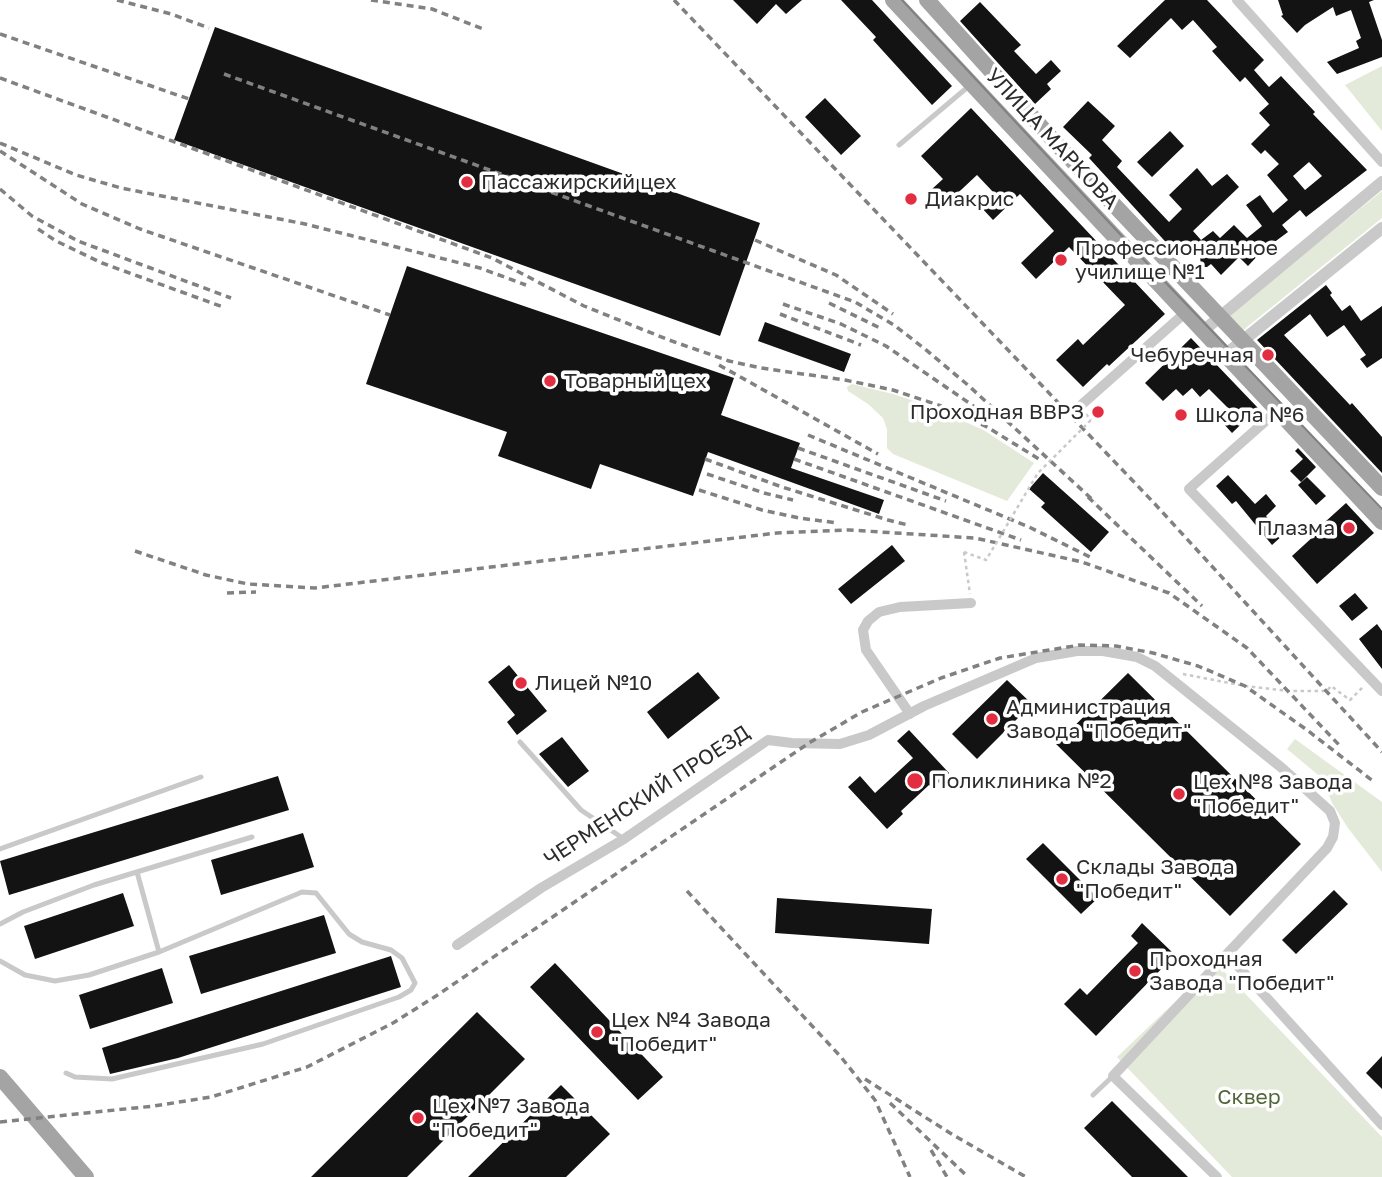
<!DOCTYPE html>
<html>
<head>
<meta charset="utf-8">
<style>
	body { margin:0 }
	canvas { display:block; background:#fff }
</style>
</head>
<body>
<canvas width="1382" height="1177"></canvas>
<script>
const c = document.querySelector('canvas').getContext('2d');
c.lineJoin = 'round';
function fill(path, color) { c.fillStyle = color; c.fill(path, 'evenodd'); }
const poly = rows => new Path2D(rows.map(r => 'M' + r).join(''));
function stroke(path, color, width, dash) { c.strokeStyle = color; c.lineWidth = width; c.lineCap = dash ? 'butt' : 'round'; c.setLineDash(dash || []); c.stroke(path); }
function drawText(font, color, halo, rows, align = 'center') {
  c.font = font + ' "Golos Text",sans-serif'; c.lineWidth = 7; c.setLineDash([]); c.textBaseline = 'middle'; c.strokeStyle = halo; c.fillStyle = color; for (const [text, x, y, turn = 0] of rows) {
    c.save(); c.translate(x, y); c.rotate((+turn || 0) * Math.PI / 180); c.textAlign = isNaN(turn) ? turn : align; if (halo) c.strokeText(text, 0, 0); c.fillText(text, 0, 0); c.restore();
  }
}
fill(poly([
	[1382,66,1382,131,1345,85],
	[1382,191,1382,218,1242,331,1227,316],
	[852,384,893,394,938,409,985,431,1034,463,1007,501,893,454,887,448,887,429,883,418,868,404,848,391,847,387],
	[1295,739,1382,802,1382,872,1348,828,1332,803,1323,779,1287,749],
	[1216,963,1382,1137,1382,1177,1232,1177,1117,1057]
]), '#e3ead9');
fill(poly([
	[733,0,802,0,786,14,776,4,757,24],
	[841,0,872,0,952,86,932,105,873,40,876,37],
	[1165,0,1207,0,1264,60,1254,70,1269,87,1281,76,1315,112,1313,114,1367,170,1306,217,1300,210,1282,225,1288,232,1261,252,1248,266,1239,257,1221,275,1211,264,1207,267,1201,267,1199,244,1191,252,1181,242,1173,250,1089,158,1092,155,1063,127,1088,101,1115,126,1102,140,1122,161,1117,167,1169,222,1182,209,1169,195,1197,168,1212,186,1227,174,1239,187,1193,231,1201,240,1213,231,1220,238,1234,225,1247,238,1262,226,1246,205,1260,195,1273,213,1288,200,1267,175,1279,164,1265,150,1261,154,1251,144,1270,125,1259,113,1269,104,1245,77,1240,82,1212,51,1217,47,1193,20,1182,30,1171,18,1130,58,1117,46],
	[1309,162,1322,176,1305,190,1293,176],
	[1278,0,1374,0,1369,2,1382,40,1382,57,1337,74,1327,62,1359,48,1356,41,1361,38,1351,10,1336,16,1333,7,1305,25,1297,33,1281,16,1283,15],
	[980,2,1021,45,1014,51,1036,74,1051,60,1061,71,1047,84,1051,89,1035,104,960,21],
	[215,27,760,223,720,336,174,140],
	[825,98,861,136,841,155,805,117],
	[971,108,1165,314,1109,366,1107,364,1083,387,1056,360,1078,339,1083,345,1125,305,1069,247,1036,279,1021,263,1054,231,1020,194,993,220,980,206,994,193,977,175,946,204,932,189,943,179,921,156],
	[1170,131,1184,146,1152,177,1137,162],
	[407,266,734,378,721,415,800,443,791,468,884,500,879,514,708,452,693,496,600,464,591,489,498,456,507,432,366,384],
	[1326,285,1332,293,1330,295,1342,311,1350,305,1361,321,1382,306,1382,358,1367,368,1360,359,1366,355,1344,325,1327,337,1310,314,1284,335,1350,405,1352,403,1382,437,1382,473,1257,340],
	[765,322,851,354,844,372,758,341],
	[1191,338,1258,408,1232,433,1222,422,1232,412,1209,389,1200,397,1192,388,1183,396,1176,389,1163,401,1145,383],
	[1298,448,1316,467,1301,482,1290,471,1303,459,1295,451],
	[1043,473,1109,532,1091,552,1041,507,1045,503,1029,489],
	[1228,475,1255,504,1266,494,1276,506,1266,516,1283,535,1272,545,1236,501,1232,504,1216,486],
	[1307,477,1326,496,1316,505,1298,485],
	[1346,503,1374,533,1317,584,1292,556,1327,524,1325,522],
	[892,545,905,561,851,604,838,589],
	[1355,593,1368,608,1352,621,1339,606],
	[1377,624,1382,631,1382,669,1359,639],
	[509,665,547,711,517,735,507,722,515,715,488,682],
	[698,672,720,698,668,739,647,712],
	[1128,673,1301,844,1230,916,1056,744],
	[1007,680,1032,704,977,759,952,734],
	[909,730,949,773,933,788,929,785,901,811,903,814,887,829,848,787,860,776,875,793,913,758,897,741],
	[562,737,589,771,568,787,539,754],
	[278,776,289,810,9,895,0,861],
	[303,833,314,867,221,895,211,860],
	[1043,843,1098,898,1081,914,1026,859],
	[1334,890,1348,904,1296,954,1282,940],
	[123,893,134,926,35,959,24,926],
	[777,898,932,909,929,944,775,933],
	[324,915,336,953,201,994,189,956],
	[1142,923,1175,955,1096,1036,1064,1004,1080,988,1087,995,1138,943,1131,936],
	[391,956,401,987,178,1058,110,1074,102,1048],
	[555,963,663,1077,638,1100,530,987],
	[162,968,173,1003,90,1029,79,995],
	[477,1012,525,1059,407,1177,311,1177],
	[1382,1056,1382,1089,1366,1073],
	[561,1085,610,1134,566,1177,468,1177],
	[1112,1101,1188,1177,1132,1177,1084,1128]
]), '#131313');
stroke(poly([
	[1086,414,1091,420],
	[964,552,970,594],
	[1183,674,1245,686,1289,691,1327,691,1331,686,1350,700,1364,686]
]), '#c9c9c9', 2.5, [3.5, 3.5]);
stroke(poly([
	[899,145,969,86],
	[520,742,581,810,624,839],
	[0,849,201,777],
	[137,872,159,952],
	[0,924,23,912,94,885,252,837],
	[0,961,25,975,55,981,89,975,159,952,302,892,316,893,349,934,362,942,391,950,402,958,415,983,411,990,399,997,263,1044,112,1079,75,1077,66,1073],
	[1093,1095,1113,1076]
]), '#c9c9c9', 5);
stroke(poly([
	[1237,0,1382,162],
	[1079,407,1186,312],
	[1278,410,1189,489,1382,691],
	[910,714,866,650,863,630,868,621,879,612,900,607,971,603],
	[457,945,541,888,624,839,768,740,792,743,840,744,869,735,924,706,1036,658,1077,651,1103,651,1137,657,1155,666,1282,768,1330,811,1335,823,1333,837,1327,848,1227,954],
	[1217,1177,1113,1076,1227,954,1382,1125]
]), '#c9c9c9', 10);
stroke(poly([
	[1203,331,1382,182],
	[1225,355,1382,228]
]), '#c9c9c9', 12);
stroke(poly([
	[893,0,1382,522],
	[927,0,1064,152,1382,488],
	[0,1077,86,1177]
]), '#a4a4a4', 16);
stroke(poly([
	[902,0,1145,261,1382,509]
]), '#818181', 2);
stroke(poly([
	[117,0,171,14,209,28],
	[371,0,432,9,483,29],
	[674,0,1154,503,1382,752],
	[0,34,189,99],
	[224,74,855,302,894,325,925,349,969,386,1095,502],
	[0,78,492,258,584,306,669,340,729,361,761,368,845,380,893,390,941,406,987,427,1039,459],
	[0,143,76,175,121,188,305,224,480,268,526,285],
	[0,151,82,204,140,229,390,315],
	[0,189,32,216,78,241,231,298],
	[38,229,56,241,102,263,223,307],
	[755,240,836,275,893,314],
	[829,303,882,329],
	[783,304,841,324,886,346,991,418],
	[780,314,861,345],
	[719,365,878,454],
	[808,435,1029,527,1090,557],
	[798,448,946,501],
	[705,459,782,487,888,520,908,525],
	[794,459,1021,540],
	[707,474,764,493,793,500],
	[699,490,762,510,799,518,838,523],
	[1088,497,1202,606],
	[135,551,206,575,248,584,315,588,777,533,849,530,975,538,1082,562,1169,593,1247,648,1341,747],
	[227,593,256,592],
	[687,891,841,1057,875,1100,910,1177],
	[865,1079,950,1133,1026,1177],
	[890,1103,968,1177],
	[0,1122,154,1106,211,1097,307,1067,393,1023,436,996,809,743,862,712,941,678,1000,658,1080,645,1116,646,1153,653,1198,666,1245,686,1307,730,1373,781],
	[931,1150,947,1177]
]), '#818181', 3.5, [7, 5]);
stroke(poly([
	[964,552,986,560,1038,473,1091,420]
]), '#c9c9c9', 2.5, [3.5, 3.5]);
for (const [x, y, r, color] of [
	[467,182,7,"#e32e42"],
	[911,199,7,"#e32e42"],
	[1061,260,7,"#e32e42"],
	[1268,355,7,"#e32e42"],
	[550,381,7,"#e32e42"],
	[1098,412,7,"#e32e42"],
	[1181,415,7,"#e32e42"],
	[1349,528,7,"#e32e42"],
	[521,683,7,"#e32e42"],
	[992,719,7,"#e32e42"],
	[915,781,9,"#e32e42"],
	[1179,794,7,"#e32e42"],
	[1062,879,7,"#e32e42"],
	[1135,971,7,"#e32e42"],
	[597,1032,7,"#e32e42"],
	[418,1118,7,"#e32e42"]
]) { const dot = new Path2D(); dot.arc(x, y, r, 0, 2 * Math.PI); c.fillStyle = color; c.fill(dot); stroke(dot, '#fff', 2.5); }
drawText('21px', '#2c2c2c', '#fff', [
	["УЛИЦА МАРКОВА",1052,139,47],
	["ЧЕРМЕНСКИЙ ПРОЕЗД",647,796,-33]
]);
drawText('21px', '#2c2c2c', '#fff', [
	["Пассажирский цех",481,182],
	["Диакрис",925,199],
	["Профессиональное",1075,248],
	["училище №1",1075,272],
	["Чебуречная",1254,355,"right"],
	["Товарный цех",564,381],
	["Проходная ВВРЗ",1084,412,"right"],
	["Школа №6",1195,415],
	["Плазма",1335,528,"right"],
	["Лицей №10",535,683],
	["Администрация",1006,707],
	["Завода \"Победит\"",1006,731],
	["Поликлиника №2",931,781],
	["Цех №8 Завода",1193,782],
	["\"Победит\"",1193,806],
	["Склады Завода",1076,867],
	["\"Победит\"",1076,891],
	["Проходная",1149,959],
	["Завода \"Победит\"",1149,983],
	["Цех №4 Завода",611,1020],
	["\"Победит\"",611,1044],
	["Цех №7 Завода",432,1106],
	["\"Победит\"",432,1130]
], 'left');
drawText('21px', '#51673a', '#fff', [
	["Сквер",1249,1097]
]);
</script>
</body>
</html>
